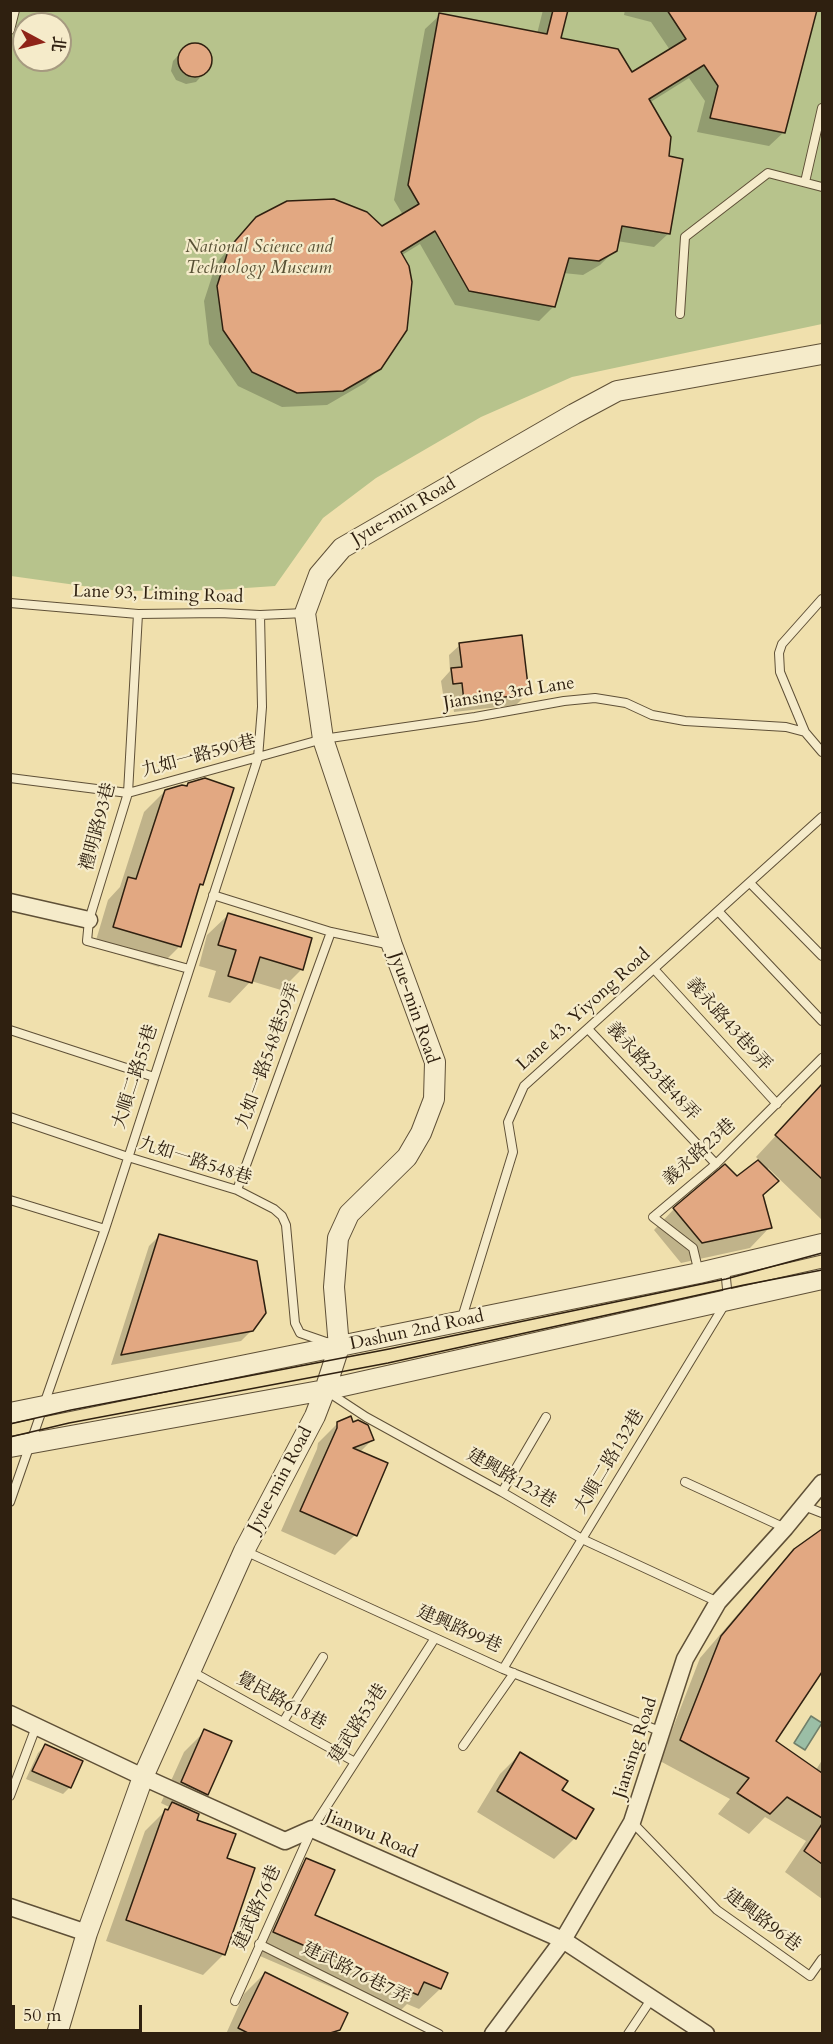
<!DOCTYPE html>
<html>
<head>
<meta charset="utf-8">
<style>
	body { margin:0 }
	#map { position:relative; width:833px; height:2044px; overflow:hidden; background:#f0e0ad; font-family:Cardo,"Noto Serif TC",serif }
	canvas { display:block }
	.frame { position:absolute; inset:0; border:12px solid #2f2010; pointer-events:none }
	.north { position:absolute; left:12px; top:12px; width:60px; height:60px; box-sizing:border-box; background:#f5ebca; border:2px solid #a69a80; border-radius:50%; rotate:97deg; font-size:16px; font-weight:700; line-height:24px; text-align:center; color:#2f2010 }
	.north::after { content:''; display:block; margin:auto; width:21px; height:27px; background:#8f2418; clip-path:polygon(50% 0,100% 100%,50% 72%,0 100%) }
	.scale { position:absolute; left:12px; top:2005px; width:130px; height:27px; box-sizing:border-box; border:3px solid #2f2010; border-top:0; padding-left:8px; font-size:18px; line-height:21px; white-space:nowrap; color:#2f2010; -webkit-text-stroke:4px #f5ebca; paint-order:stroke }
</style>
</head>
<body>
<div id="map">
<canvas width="833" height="2044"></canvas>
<div class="frame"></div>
<div class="north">北</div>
<div class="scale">50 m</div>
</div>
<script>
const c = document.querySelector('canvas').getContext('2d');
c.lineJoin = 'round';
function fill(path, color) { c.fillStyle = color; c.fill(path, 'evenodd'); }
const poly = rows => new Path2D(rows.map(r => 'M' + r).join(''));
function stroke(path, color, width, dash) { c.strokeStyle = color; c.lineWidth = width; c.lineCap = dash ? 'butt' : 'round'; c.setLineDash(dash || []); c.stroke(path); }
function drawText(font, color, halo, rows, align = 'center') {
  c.font = font + ' Cardo,"Noto Serif TC",serif'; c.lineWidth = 4.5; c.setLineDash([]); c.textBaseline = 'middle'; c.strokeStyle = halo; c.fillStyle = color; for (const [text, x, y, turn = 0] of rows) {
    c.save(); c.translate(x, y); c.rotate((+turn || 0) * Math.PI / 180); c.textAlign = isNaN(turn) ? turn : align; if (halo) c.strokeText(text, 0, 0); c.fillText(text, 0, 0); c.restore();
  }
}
fill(poly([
	[11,11,822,11,822,324,572,377,481,417,376,478,323,518,275,586,217,590,119,591,11,576],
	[24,24,60,24,60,60,24,60]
]), '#b7c38c');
const water = poly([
	[811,1716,822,1723,805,1750,794,1743,811,1716]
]);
fill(water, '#9bbea6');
stroke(water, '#707f6a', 1.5);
fill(poly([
	[543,10,566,10,559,39,632,74,670,50,651,22,624,15,625,10,815,10,784,132,769,146,697,132,705,101,689,78,649,103,667,157,669,233,654,247,617,241,615,250,600,265,583,275,563,273,553,307,539,321,455,305,420,244,402,255,380,368,365,383,327,405,282,407,238,386,209,344,204,301,216,264,242,233,382,228,403,215,394,200,425,29,440,15,537,34],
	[193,44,204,47,208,50,211,60,207,70,196,82,186,84,176,80,171,71,173,61,188,45],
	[460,645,527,694,516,705,454,712,451,693,443,694,441,681,450,671,449,655],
	[186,787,202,884,197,889,180,946,159,967,94,947,108,900,120,887,144,812,165,791],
	[228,915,302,969,281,990,251,981,230,1003,208,997,216,971,199,966,207,935],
	[822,1086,822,1220,768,1168,762,1196,770,1227,750,1248,681,1263,654,1230,674,1209,736,1178,760,1161,756,1157],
	[160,1235,252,1330,241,1341,111,1365,149,1246],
	[338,1423,352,1424,372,1440,359,1453,355,1535,335,1555,281,1531,317,1449,318,1443],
	[822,1531,822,1670,774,1741,816,1770,822,1760,822,1899,785,1872,806,1841,765,1817,749,1834,718,1814,730,1799,660,1761,700,1658,774,1572,795,1550],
	[205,1731,207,1794,190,1811,226,1859,224,1954,203,1975,106,1941,145,1831,169,1807,161,1803,184,1752],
	[45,1746,81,1762,70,1787,63,1794,26,1779,38,1753],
	[520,1754,560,1791,592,1810,575,1838,554,1859,477,1812,500,1774],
	[307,1859,313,1915,446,1974,440,1989,419,2009,407,2004,396,2015,253,1953,286,1880],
	[265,1973,339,2029,334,2034,226,2034,244,1994]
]), '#0003');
const building = poly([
	[553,10,568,10,561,38,618,49,632,72,686,39,667,10,817,10,785,133,710,118,718,86,704,65,649,99,671,137,669,156,683,159,670,234,622,226,617,251,599,261,569,258,555,307,469,291,435,231,401,252,409,266,412,282,407,330,381,369,343,391,297,393,252,372,223,330,217,286,229,248,256,217,287,201,334,199,367,212,382,226,419,204,408,185,439,13,547,34,553,10],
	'178 60a17 17 0 1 1 34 0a17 17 0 1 1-34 0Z',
	[522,635,529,694,464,702,462,683,453,684,451,668,462,667,459,643,522,635],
	[205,778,234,788,203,885,200,884,181,947,113,927,128,877,136,879,165,790,182,785,187,786,188,783,205,778],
	[228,913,312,938,303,970,260,957,252,983,228,976,236,950,218,945,228,913],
	[822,1084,822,1179,775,1135,822,1084],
	[758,1160,779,1181,763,1195,772,1228,702,1243,673,1208,725,1164,737,1176,758,1160],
	[159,1234,257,1261,266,1313,253,1331,121,1355,159,1234],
	[351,1416,353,1422,358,1420,368,1425,374,1440,353,1448,388,1463,357,1536,300,1511,337,1428,337,1422,351,1416],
	[822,1529,822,1672,776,1741,822,1773,822,1818,787,1797,770,1814,737,1793,749,1778,680,1740,721,1636,794,1549,822,1529],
	[204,1729,232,1741,208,1795,181,1782,204,1729],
	[45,1744,83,1761,71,1788,32,1771,45,1744],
	[520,1752,568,1781,562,1790,594,1809,576,1839,497,1791,520,1752],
	[172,1802,199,1814,197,1820,236,1834,227,1858,255,1868,225,1955,126,1920,165,1809,168,1810,172,1802],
	[822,1824,822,1864,804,1851,822,1824],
	[306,1858,335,1870,315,1915,448,1973,441,1989,424,1982,418,1995,273,1932,306,1858],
	[265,1972,348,2013,340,2030,327,2034,250,2034,238,2028,265,1972]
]);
fill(building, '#e2a882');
stroke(building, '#2f2010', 1.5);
const service = poly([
	[10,30,15,10],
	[805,182,822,108],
	[680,314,685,237,768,173,822,187],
	[10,603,138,614,220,613,260,615,305,613],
	[138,614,128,793,89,920,87,941,189,969],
	[805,732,780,672,779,653,782,644,822,599],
	[10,778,128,793,323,739,475,717,564,701,595,698,626,703,652,715,685,721,786,727,805,732,822,752],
	[750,883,822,956],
	[213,895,331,932,391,945],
	[718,911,822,1021],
	[654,969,777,1104],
	[588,1029,716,1164],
	[10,1030,154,1077],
	[10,1117,128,1157,237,1190,274,1209,282,1216,286,1225,295,1323,300,1333,329,1343],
	[237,1190,331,932],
	[10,1200,105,1229],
	[699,1273,693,1248,653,1217,716,1164,822,1058],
	[461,1321,513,1152,508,1122,524,1086,822,817],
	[328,1392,366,1417,502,1492,582,1539,718,1602],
	[685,1482,785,1528],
	[502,1492,546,1417],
	[10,1502,105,1229,258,758,262,707,260,615],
	[804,1506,822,1513],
	[245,1551,503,1669,662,1732],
	[503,1669,728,1299,725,1268],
	[191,1671,355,1762],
	[283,1722,323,1657],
	[463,1746,514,1673],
	[10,1796,36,1727],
	[632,1822,717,1910,810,1976,822,1959],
	[259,1944,439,2034],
	[235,2001,312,1829,435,1638],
	[628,2034,652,1998]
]);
const minor = poly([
	[10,902,89,920],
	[10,1714,143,1777,285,1841,312,1829,563,1940,706,2034],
	[10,1907,87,1933],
	[493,2034,563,1940,632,1822,685,1659,718,1602,785,1528,822,1483]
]);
const tertiary = poly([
	[10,1413,699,1273,822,1244],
	[10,1447,325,1390,822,1279],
	[57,2034,87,1933,143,1777,244,1551,315,1416,325,1390,339,1347,334,1287,338,1238,349,1214,407,1157,421,1133,434,1099,435,1062,392,945,323,739,305,613,319,575,342,548,574,414,617,391,822,354]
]);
stroke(service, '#5f5037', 10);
stroke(minor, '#5f5037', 19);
stroke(tertiary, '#5f5037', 22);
stroke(service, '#f5ebca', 8);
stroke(minor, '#f5ebca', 16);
stroke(tertiary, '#f5ebca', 20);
stroke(poly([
	[10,1424,71,1410,389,1349,726,1279,822,1253],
	[10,1437,69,1423,388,1363,744,1285,822,1270]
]), '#2f2010', 1.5);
drawText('italic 18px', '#585135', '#f5ebca', [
	["National Science and",259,248],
	["Technology Museum",259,269]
]);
drawText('18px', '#2f2010', '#f5ebca', [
	["Jyue-min Road",404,512,-30],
	["Lane 93, Liming Road",158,595,2],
	["Jiansing 3rd Lane",509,694,-9],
	["九如一路590巷",199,757,-15],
	["禮明路93巷",99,827,-75],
	["Jyue-min Road",413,1008,71],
	["Lane 43, Yiyong Road",584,1010,-42],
	["義永路43巷9弄",728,1025,48],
	["九如一路548巷59弄",269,1056,-70],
	["義永路23巷48弄",652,1072,47],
	["大順二路55巷",136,1077,-72],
	["義永路23巷",700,1153,-42],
	["九如一路548巷",195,1162,18],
	["Dashun 2nd Road",417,1331,-12],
	["大順二路132巷",610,1462,-59],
	["建興路123巷",511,1479,30],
	["Jyue-min Road",281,1480,-62],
	["建興路99巷",459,1630,24],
	["覺民路618巷",281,1702,29],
	["建武路53巷",359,1724,-57],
	["Jiansing Road",636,1748,-72],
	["Jianwu Road",371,1835,23],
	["建武路76巷",258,1908,-66],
	["建興路96巷",762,1921,37],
	["建武路76巷7弄",356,1974,26]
]);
</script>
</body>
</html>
